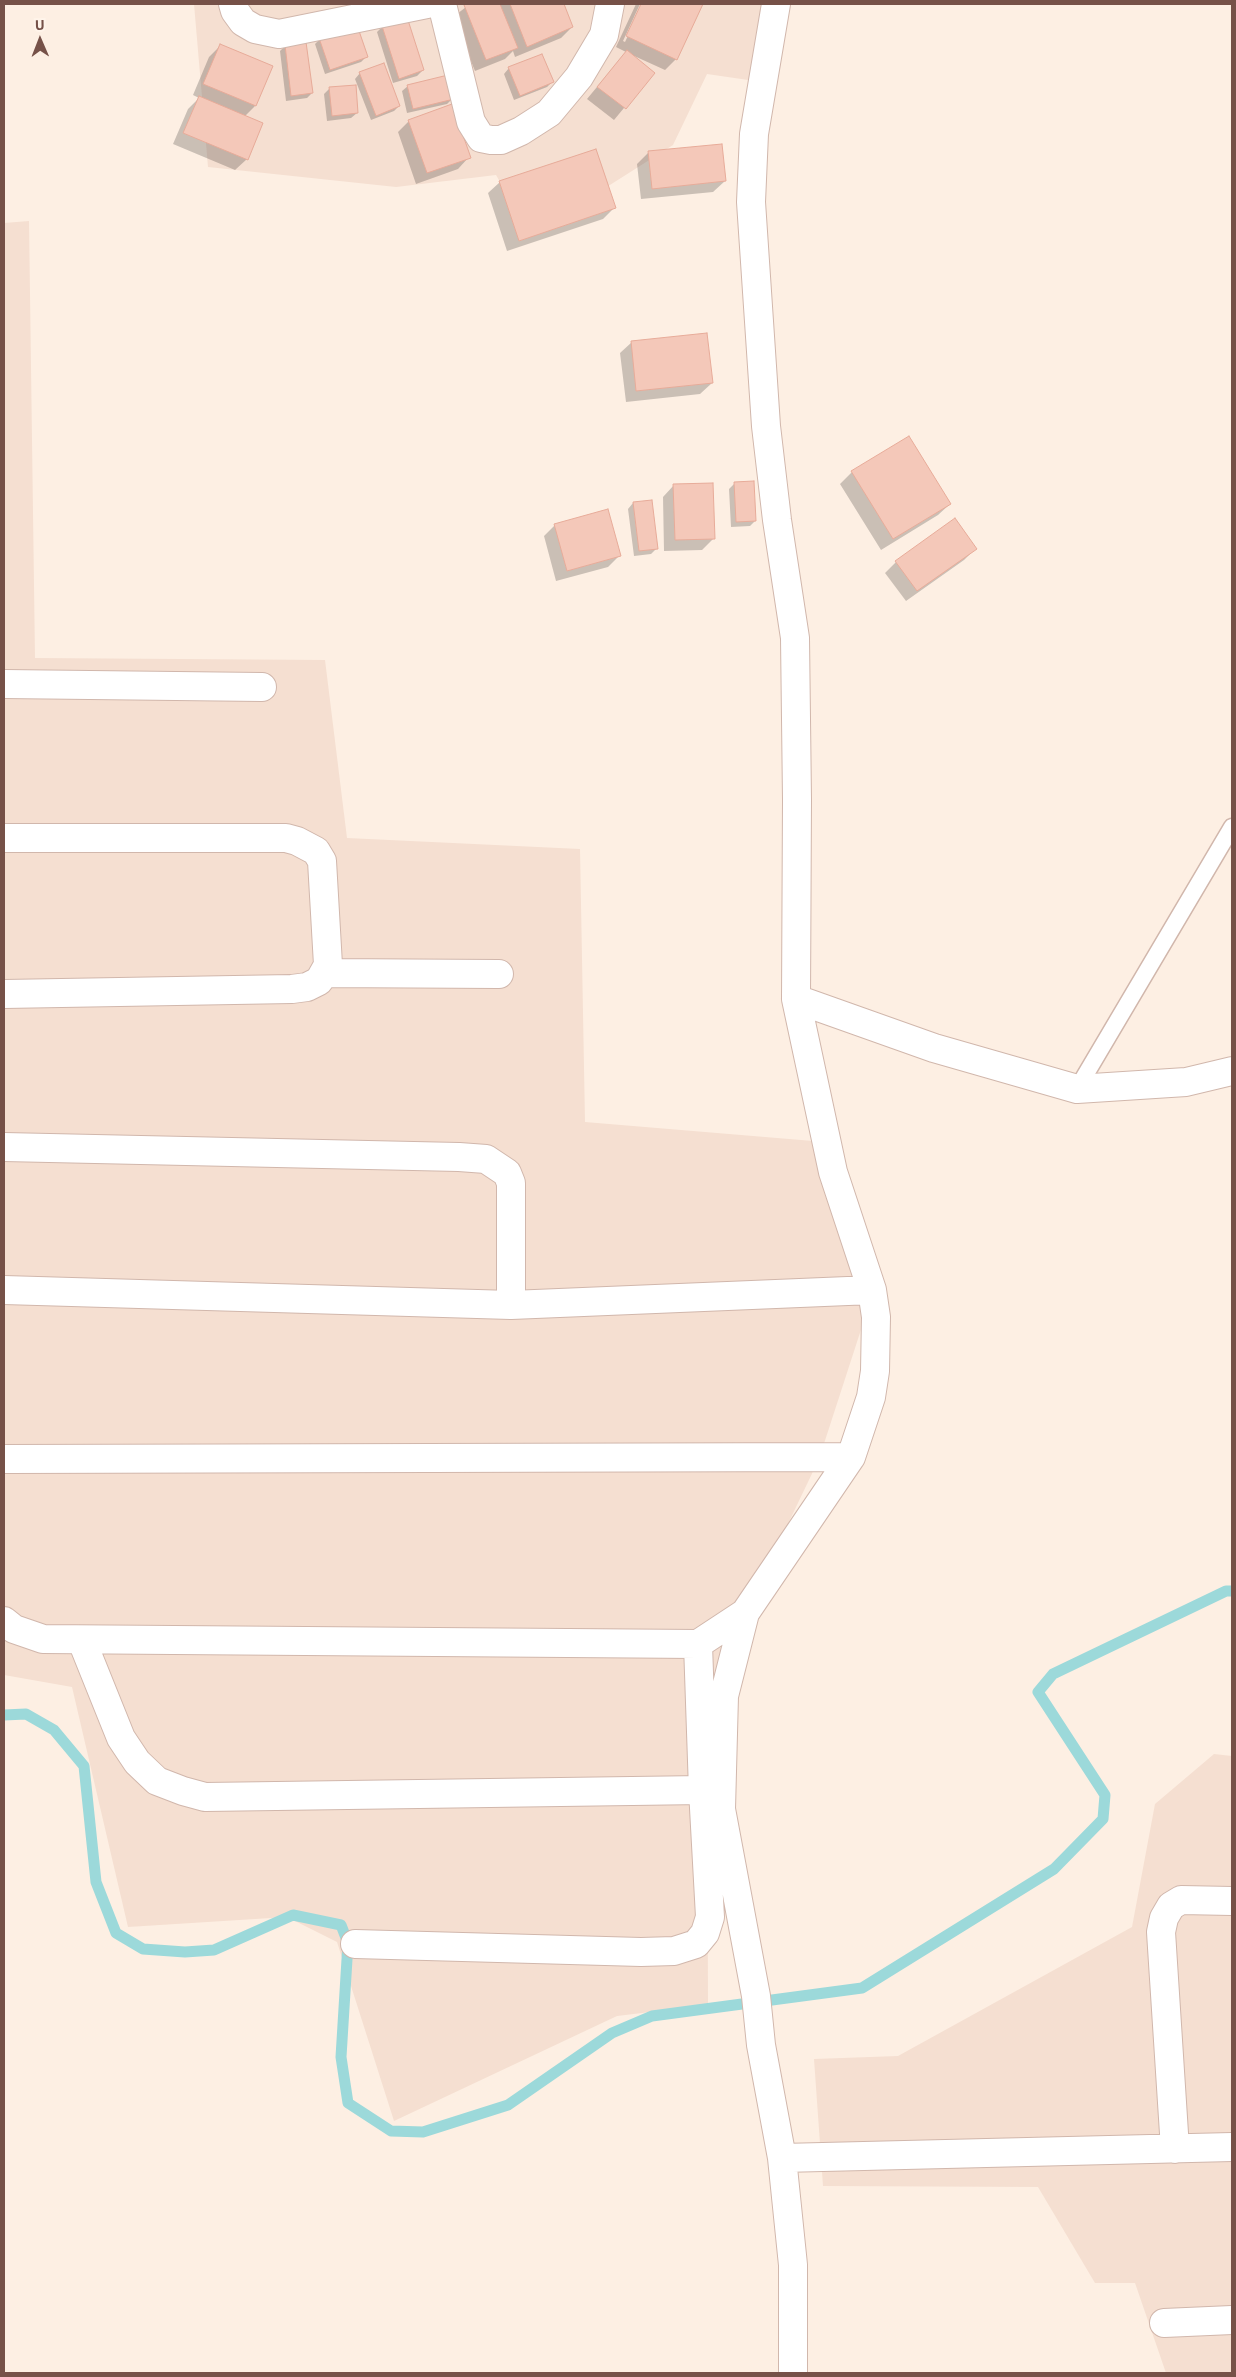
<!DOCTYPE html>
<html>
<head>
<meta charset="utf-8">
<style>
	body { margin:0 }
	#map { position:relative; width:1236px; height:2377px; overflow:hidden; background:#fdefe3; font-family:"IBM Plex Sans",sans-serif }
	canvas { display:block }
	.frame { position:absolute; inset:0; border:5px solid #765148; pointer-events:none }
	.north { position:absolute; left:15px; top:15px; width:50px; height:50px; -webkit-text-stroke:4px #fff4ea; paint-order:stroke; rotate:359deg; font-size:14px; font-weight:700; line-height:20px; text-align:center; color:#765148 }
	.north::after { content:''; display:block; margin:auto; width:18px; height:22px; background:#765148; clip-path:polygon(50% 0,100% 100%,50% 72%,0 100%) }
</style>
</head>
<body>
<div id="map">
<canvas width="1236" height="2377"></canvas>
<div class="frame"></div>
<div class="north">U</div>
</div>
<script>
const c = document.querySelector('canvas').getContext('2d');
c.lineJoin = 'round';
function fill(path, color) { c.fillStyle = color; c.fill(path, 'evenodd'); }
const poly = rows => new Path2D(rows.map(r => 'M' + r).join(''));
function stroke(path, color, width, dash) { c.strokeStyle = color; c.lineWidth = width; c.lineCap = dash ? 'butt' : 'round'; c.setLineDash(dash || []); c.stroke(path); }
fill(poly([
	[194,4,770,4,755,81,707,74,673,145,531,235,496,175,396,187,208,167],
	[29,221,35,658,325,660,347,838,580,849,585,1122,837,1143,869,1305,819,1459,707,1693,708,2005,617,2016,394,2121,337,1942,287,1917,128,1927,72,1687,4,1675,4,223],
	[1214,1754,1232,1756,1232,2373,1166,2373,1135,2283,1095,2283,1038,2187,823,2186,814,2059,898,2056,1132,1927,1155,1804]
]), '#f5dfd1');
fill(poly([
	[470,4,562,4,572,27,561,38,515,57,513,51,505,59,475,71,453,17],
	[636,4,640,4,623,41,625,42,643,4,702,4,676,59,665,70,632,55,653,73,614,120,587,99,626,52,616,47],
	[382,27,423,70,417,76,393,83,377,32],
	[320,39,367,56,361,62,325,74,315,44],
	[221,45,255,106,244,117,247,159,235,170,173,144,188,109,199,98,193,95,209,57],
	[285,46,312,93,307,98,286,101,280,51],
	[509,68,552,82,547,87,514,100,504,74],
	[360,73,399,106,394,111,371,120,355,79],
	[408,86,452,99,447,104,407,113,402,91],
	[330,88,357,113,351,118,327,121,324,94],
	[409,121,469,157,458,169,416,184,398,132],
	[648,153,725,181,713,192,641,199,637,164],
	[500,182,614,208,603,219,507,251,488,193],
	[632,342,712,383,700,394,626,402,620,353],
	[909,438,950,504,938,515,881,550,840,484,852,472],
	[734,484,755,521,750,526,731,527,729,489],
	[674,485,714,538,702,550,664,551,663,497],
	[651,501,657,548,651,554,634,556,628,509,633,503],
	[555,525,619,556,608,567,556,581,544,536],
	[975,549,964,560,906,601,885,573,896,562]
]), '#0003');
stroke(poly([
	[4,1715,26,1714,54,1730,84,1766,96,1882,116,1933,143,1949,185,1952,214,1950,293,1915,341,1925,348,1943,341,2057,348,2103,391,2131,423,2132,508,2105,612,2033,652,2016,862,1988,1054,1869,1103,1819,1105,1795,1038,1692,1053,1674,1226,1591,1232,1591]
]), '#9cd9da', 11);
const building = poly([
	[466,4,500,4,518,48,486,60,464,5,466,4],
	[510,4,564,4,573,27,527,47,510,4],
	[641,4,703,4,677,60,626,36,641,4],
	[407,17,424,70,399,79,382,26,407,17],
	[357,25,368,57,330,70,319,38,357,25],
	[306,42,313,93,291,96,285,45,306,42],
	[220,44,273,66,256,106,203,84,220,44],
	[627,50,655,73,626,109,597,87,627,50],
	[542,54,554,82,520,96,508,67,542,54],
	[384,63,400,106,376,116,359,72,384,63],
	[448,75,454,99,413,109,407,85,448,75],
	[356,85,358,113,332,116,329,87,356,85],
	[199,96,263,123,248,160,183,133,199,96],
	[452,104,471,158,427,173,408,120,452,104],
	[722,144,726,181,652,189,648,151,722,144],
	[596,149,616,208,519,241,499,181,596,149],
	[707,333,713,383,636,391,631,341,707,333],
	[909,436,951,504,893,539,851,471,909,436],
	[754,481,756,521,736,522,734,482,754,481],
	[713,483,715,539,675,540,673,484,713,483],
	[652,500,658,549,639,551,633,502,652,500],
	[608,509,621,556,567,571,554,524,608,509],
	[955,518,977,549,917,591,895,561,955,518]
]);
fill(building, '#f4c8b9');
stroke(building, '#e7ab99', 1);
const lane = poly([
	[1077,1089,1232,827]
]);
const street = poly([
	[233,4,235,11,243,22,255,29,279,34,427,4],
	[442,4,471,122,481,138,491,140,501,140,521,131,549,113,579,77,604,35,610,4],
	[776,4,754,134,751,202,766,426,777,520,795,638,797,800,796,999,833,1172,872,1290,876,1317,875,1371,871,1397,851,1457,745,1613,724,1696,721,1809,756,1996,761,2045,782,2158,793,2265,793,2373],
	[4,684,262,687],
	[4,838,286,838,297,841,316,851,322,861,328,965,319,981,307,987,292,989,4,994],
	[324,973,499,974],
	[796,999,934,1048,1077,1089,1186,1082,1232,1071],
	[4,1147,459,1157,486,1159,507,1173,511,1183,511,1305],
	[4,1290,511,1305,872,1290],
	[4,1459,851,1457],
	[4,1621,14,1629,43,1639,698,1644,745,1613],
	[82,1641,121,1738,137,1762,157,1781,183,1791,205,1797,703,1790],
	[355,1944,641,1952,674,1951,696,1944,705,1933,710,1917,703,1790,698,1644],
	[1175,2149,1161,1932,1164,1918,1171,1906,1181,1900,1232,1901],
	[782,2158,1232,2147],
	[1164,2323,1232,2320]
]);
stroke(lane, '#d1b7ac', 19);
stroke(street, '#d1b7ac', 30);
stroke(lane, '#fff', 16);
stroke(street, '#fff', 28);
</script>
</body>
</html>
